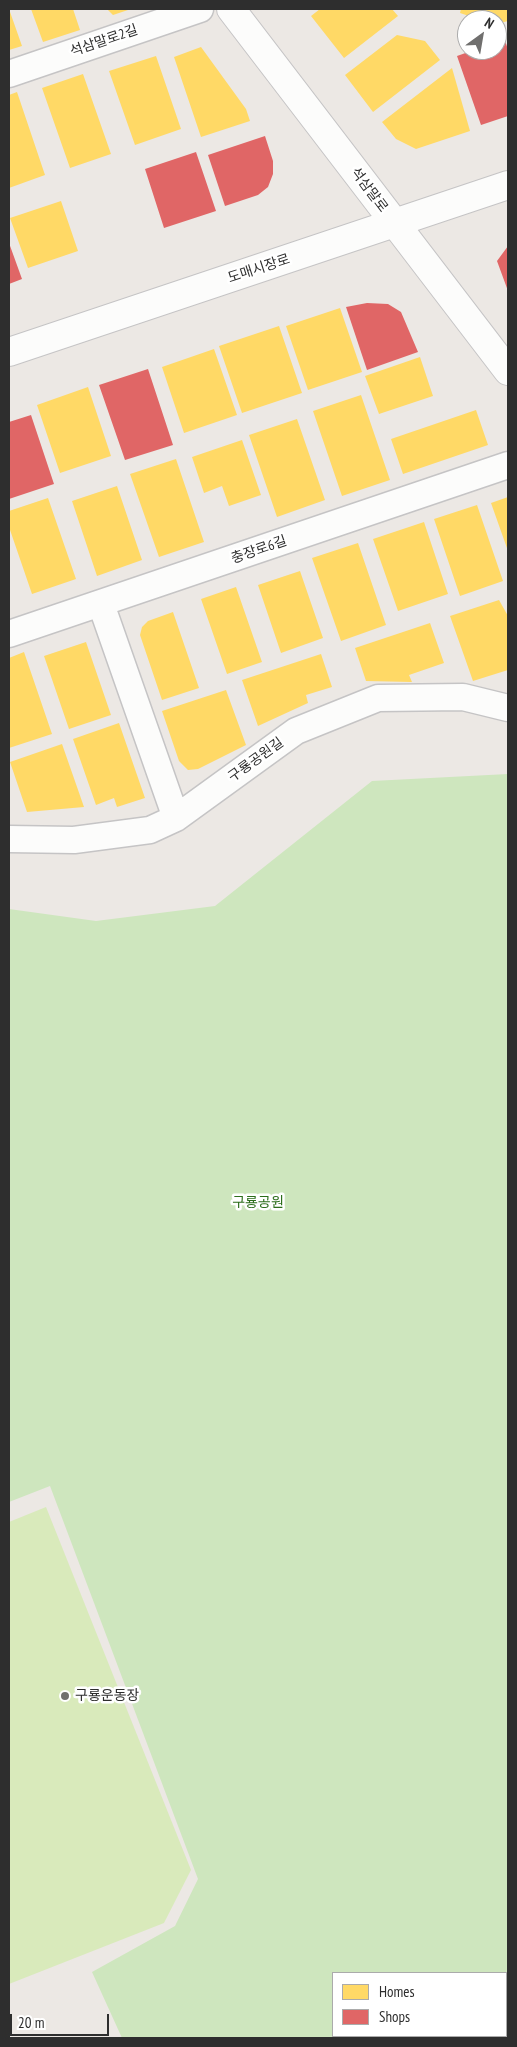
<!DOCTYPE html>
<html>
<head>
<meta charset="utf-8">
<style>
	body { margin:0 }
	#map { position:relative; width:517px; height:2047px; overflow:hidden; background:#ece8e4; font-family:"PT Sans Narrow",sans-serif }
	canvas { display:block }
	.frame { position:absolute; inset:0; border:10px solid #2e2e2e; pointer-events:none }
	.legend { position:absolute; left:332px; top:1972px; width:175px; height:65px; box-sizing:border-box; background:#fff; border:1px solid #ababab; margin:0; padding:6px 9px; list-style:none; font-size:15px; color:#2e2e2e }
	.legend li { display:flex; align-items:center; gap:10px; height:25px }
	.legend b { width:25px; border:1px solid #ababab }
	.north { position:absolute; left:457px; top:10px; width:50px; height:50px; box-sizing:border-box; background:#fff; border:1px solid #ababab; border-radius:50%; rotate:32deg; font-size:14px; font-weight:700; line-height:20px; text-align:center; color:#2e2e2e }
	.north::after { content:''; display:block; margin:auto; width:18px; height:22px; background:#706f6e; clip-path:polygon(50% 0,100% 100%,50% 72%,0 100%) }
	.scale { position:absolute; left:10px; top:2014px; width:99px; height:22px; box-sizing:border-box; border:2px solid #2e2e2e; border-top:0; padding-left:6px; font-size:15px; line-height:18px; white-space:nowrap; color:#2e2e2e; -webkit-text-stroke:4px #fff; paint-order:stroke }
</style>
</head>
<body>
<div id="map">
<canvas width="517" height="2047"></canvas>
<div class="frame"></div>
<ul class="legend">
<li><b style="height:14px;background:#ffd966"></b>Homes</li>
<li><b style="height:14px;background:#e06666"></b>Shops</li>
</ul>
<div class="north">N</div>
<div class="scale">20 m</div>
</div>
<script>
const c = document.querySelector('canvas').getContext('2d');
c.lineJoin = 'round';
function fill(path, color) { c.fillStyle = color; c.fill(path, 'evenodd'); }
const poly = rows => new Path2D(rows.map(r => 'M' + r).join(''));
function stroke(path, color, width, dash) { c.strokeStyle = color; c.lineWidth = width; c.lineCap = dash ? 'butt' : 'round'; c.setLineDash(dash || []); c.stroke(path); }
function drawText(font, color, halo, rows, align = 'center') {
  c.font = font + ' "PT Sans Narrow","Noto Sans KR",sans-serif'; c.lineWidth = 5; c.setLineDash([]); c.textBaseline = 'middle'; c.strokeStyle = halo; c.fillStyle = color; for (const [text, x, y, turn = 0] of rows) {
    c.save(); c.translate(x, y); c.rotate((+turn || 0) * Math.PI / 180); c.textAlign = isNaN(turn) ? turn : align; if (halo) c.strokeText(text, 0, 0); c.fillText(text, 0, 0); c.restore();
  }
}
fill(poly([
	[508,774,508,2038,122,2038,92,1972,175,1926,198,1879,50,1486,9,1502,9,909,96,921,215,906,372,781],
	[333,1973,506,1973,506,2036,333,2036]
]), '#cee6be');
fill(poly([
	[46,1507,191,1870,164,1923,9,1984,9,1522]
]), '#d9eabb');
fill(poly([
	[9,9,22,46,9,50],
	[31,9,73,9,80,30,43,42],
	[107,9,131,9,113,15],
	[320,9,392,9,398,16,344,58,311,16],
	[461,9,508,9,508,21,497,24,497,20,481,20,460,13],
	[397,35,425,41,440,60,373,112,345,75],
	[201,47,246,109,250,121,201,137,174,57],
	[156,56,181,129,135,145,109,71],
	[452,68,470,131,416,149,396,139,382,122],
	[83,74,111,154,70,168,42,88],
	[17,92,45,175,9,188,9,95],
	[61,201,78,251,28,268,10,218],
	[340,308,362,372,308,390,286,326],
	[279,326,302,393,242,413,219,346],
	[214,349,237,415,184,433,162,367],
	[420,357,433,396,379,414,365,376],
	[88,387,111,456,60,473,37,405],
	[361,395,390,480,342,496,313,411],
	[476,410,488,445,403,474,391,439],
	[297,419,325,500,277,517,249,435],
	[242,440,261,495,229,506,222,486,204,493,192,457],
	[176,459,204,542,159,557,130,474],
	[117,486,142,560,97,576,72,501],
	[508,497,508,551,491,503],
	[48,498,76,579,32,594,9,527,9,511],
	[477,505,503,581,460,596,434,519],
	[424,522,448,594,398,611,373,539],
	[358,543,386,625,341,641,312,558],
	[300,571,323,638,281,653,258,585],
	[236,587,262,662,227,674,201,599],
	[499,600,508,616,508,670,473,681,450,616],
	[173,612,199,688,162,700,140,635,142,627,148,621],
	[430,623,444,663,409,675,412,682,366,681,355,648],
	[86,642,111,715,69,729,44,656],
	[24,652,52,734,9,748,9,658],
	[321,654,332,687,306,695,308,703,258,726,242,680],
	[226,690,246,745,198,769,188,770,179,761,162,711],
	[119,723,145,798,117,807,114,798,96,805,73,739],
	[62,744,84,807,27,812,10,762]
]), '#ffd966');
fill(poly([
	[505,40,508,50,508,116,481,125,457,56,474,50,497,50,497,42],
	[265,136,273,161,273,174,268,187,258,195,225,206,208,155],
	[196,152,216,211,164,228,145,169],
	[9,243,22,279,9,284],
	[508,246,508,291,497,261],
	[367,303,388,304,401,312,418,352,367,370,346,307],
	[148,369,173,445,125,460,99,385],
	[31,415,54,484,9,499,9,422]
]), '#e06666');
const street = poly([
	[9,74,200,9],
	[101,604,176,818],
	[9,634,508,465],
	[9,839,74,840,150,830,176,818,296,731,378,698,463,697,508,708]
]);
const secondary = poly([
	[231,9,508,371],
	[9,352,508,185]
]);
stroke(street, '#c5c4c5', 29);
stroke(secondary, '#c5c4c5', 30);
stroke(street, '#fcfcfb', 26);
stroke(secondary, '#fcfcfb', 28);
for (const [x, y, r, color] of [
	[65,1696,5,"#706f6e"]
]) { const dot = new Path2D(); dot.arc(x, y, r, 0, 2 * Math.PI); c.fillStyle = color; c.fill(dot); stroke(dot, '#fff', 2); }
drawText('14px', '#2e2e2e', '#fff', [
	["석삼말로2길",104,41,-19],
	["석삼말로",369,190,53],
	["도매시장로",259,269,-18],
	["충장로6길",259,550,-19],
	["구룡공원길",256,760,-36]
]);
drawText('14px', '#2c6e1b', '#fff', [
	["구룡공원",258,1203]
]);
drawText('14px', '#2e2e2e', '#fff', [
	["구룡운동장",75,1696]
], 'left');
</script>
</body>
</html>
